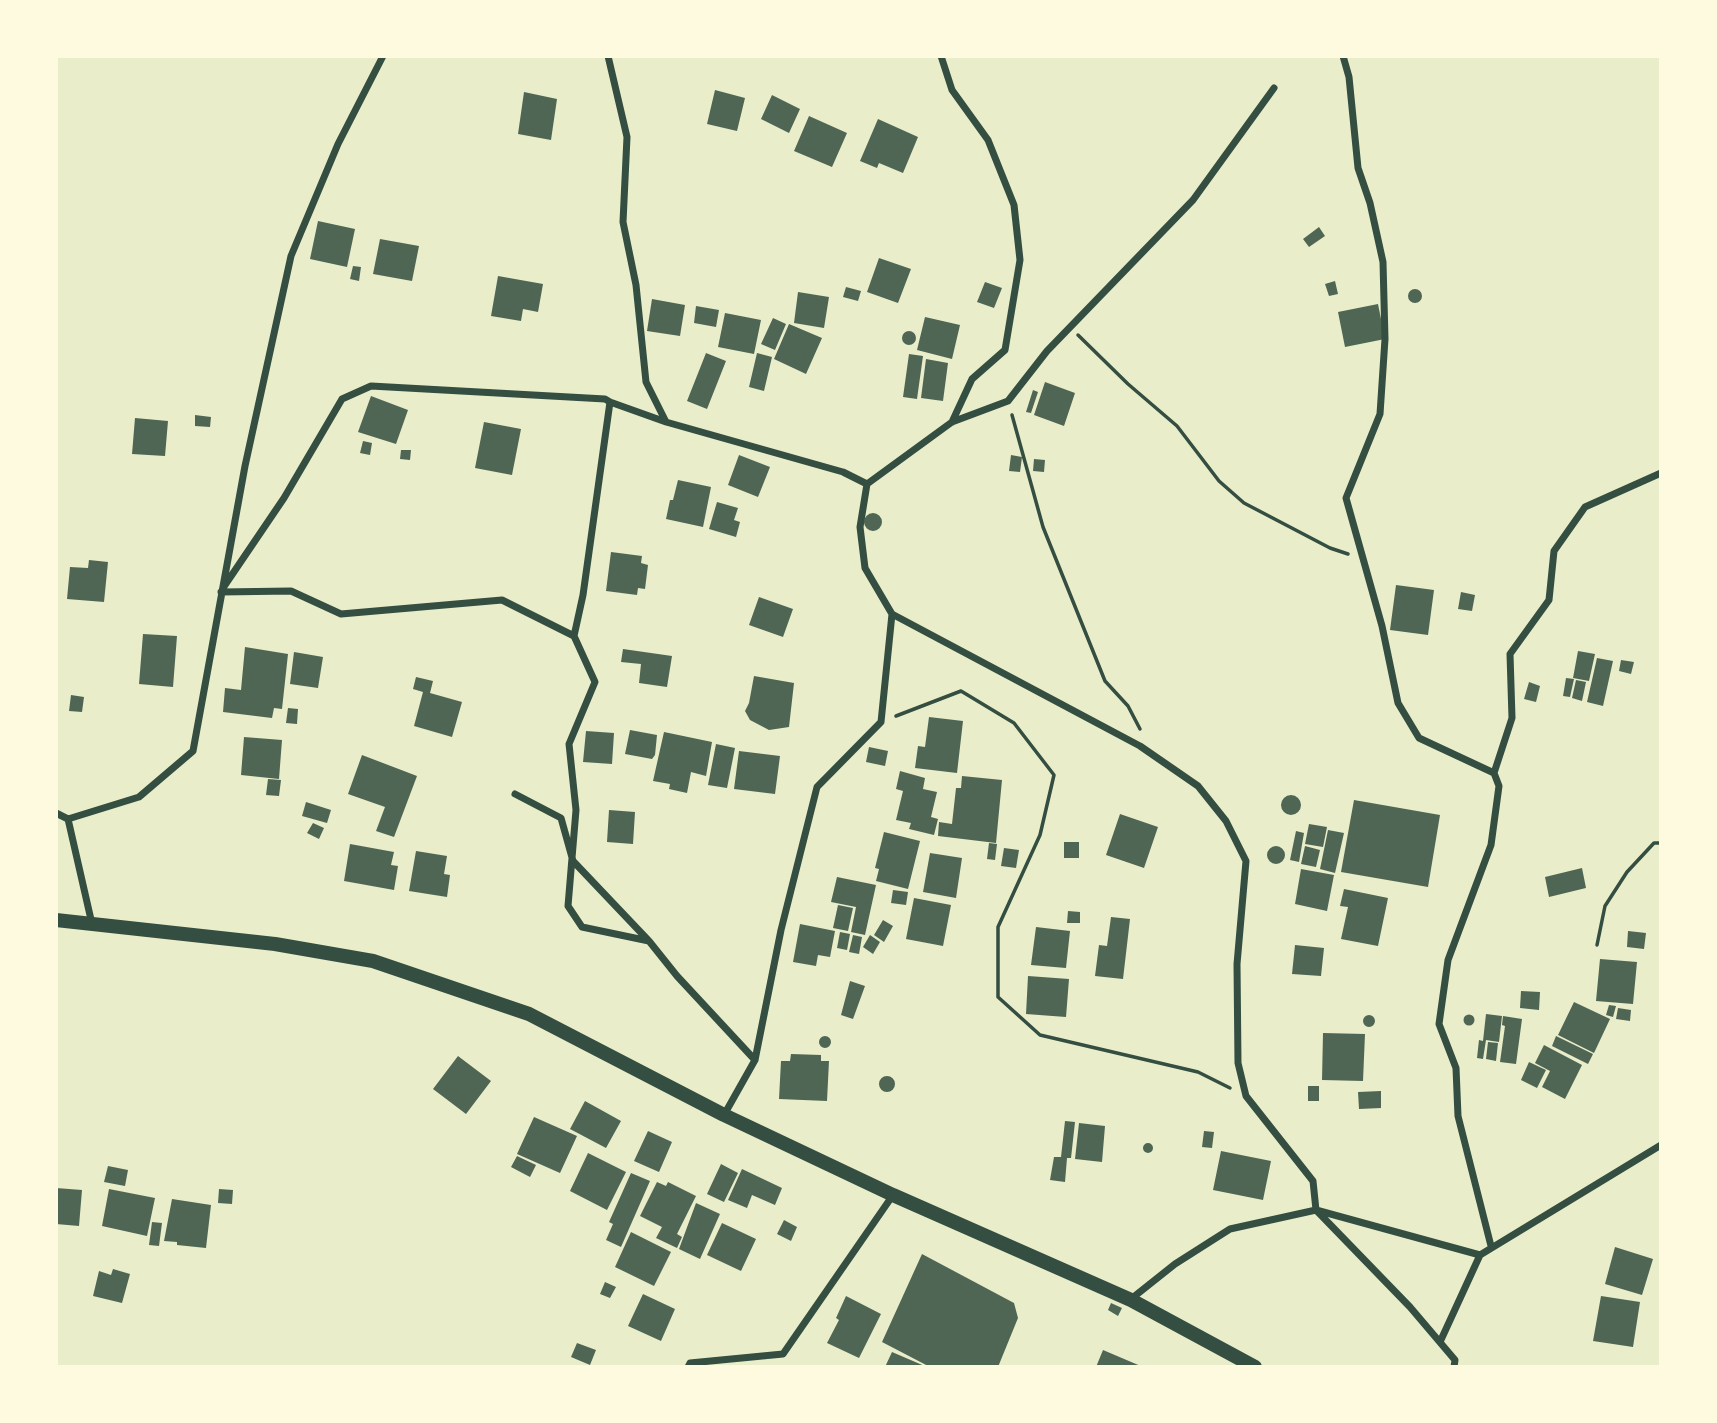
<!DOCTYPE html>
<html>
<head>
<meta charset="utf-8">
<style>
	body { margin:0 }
	#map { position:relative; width:1717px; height:1423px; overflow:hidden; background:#e9edc9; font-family:Lato,sans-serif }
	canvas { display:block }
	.frame { position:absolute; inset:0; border:58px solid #fefae0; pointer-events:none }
</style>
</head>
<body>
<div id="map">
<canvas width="1717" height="1423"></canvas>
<div class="frame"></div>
</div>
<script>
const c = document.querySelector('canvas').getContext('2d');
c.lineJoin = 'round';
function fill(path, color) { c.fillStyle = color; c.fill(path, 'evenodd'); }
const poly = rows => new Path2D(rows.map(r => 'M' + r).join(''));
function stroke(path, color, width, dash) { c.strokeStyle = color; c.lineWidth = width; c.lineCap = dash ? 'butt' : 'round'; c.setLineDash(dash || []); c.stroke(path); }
fill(poly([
	[715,90,745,98,737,131,707,124],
	[524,92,557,99,551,140,518,134],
	[772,95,800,109,789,133,761,119],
	[809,116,847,133,832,167,794,151],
	[878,119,918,137,903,173,879,163,877,168,860,161],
	[318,221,355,229,347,267,310,259],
	[1319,227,1325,236,1309,247,1303,239],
	[380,239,419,246,412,281,373,274],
	[879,258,911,269,898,303,867,292],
	[353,266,361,267,359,281,350,279],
	[498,276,543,284,538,312,523,309,521,321,491,316],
	[1335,281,1338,294,1329,296,1325,284],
	[985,282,1002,288,994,308,977,302],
	[846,287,861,291,858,301,843,297],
	'1408 296a7 7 0 1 1 14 0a7 7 0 1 1-14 0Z',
	[798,292,829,297,824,328,794,323],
	[652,299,685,305,680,336,647,331],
	[1378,304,1385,339,1345,347,1338,312],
	[696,306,719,310,716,327,694,323],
	[725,313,761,320,754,354,718,347],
	[925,317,960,325,952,359,917,350],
	[773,318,786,324,775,350,761,344],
	[789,324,822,338,806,374,774,359],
	'902 338a7 7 0 1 1 14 0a7 7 0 1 1-14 0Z',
	[706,353,726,361,707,409,687,401],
	[757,353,772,357,764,391,749,387],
	[909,354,923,356,917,399,903,397],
	[926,359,948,363,943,401,921,398],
	[1045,382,1075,393,1064,426,1034,415],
	[1033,390,1038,392,1031,413,1026,412],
	[371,396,408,410,396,444,358,432],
	[195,415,211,417,210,427,195,426],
	[135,418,168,421,165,456,132,454],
	[484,422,521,429,512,475,475,468],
	[363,441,372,443,370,455,360,453],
	[401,450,411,450,410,460,400,459],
	[739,455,770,467,758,497,728,485],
	[1011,455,1022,457,1020,472,1009,471],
	[1034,459,1045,460,1044,472,1033,471],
	[678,480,711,487,703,527,666,519,670,500,673,500],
	[717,502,738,508,734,520,740,522,736,537,709,529],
	'864 522a9 9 0 1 1 18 0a9 9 0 1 1-18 0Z',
	[611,552,642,556,641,563,648,565,645,589,638,588,637,595,606,591],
	[89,560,108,562,104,602,67,599,70,567,88,568],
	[1396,585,1434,590,1428,635,1390,630],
	[1461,592,1475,595,1472,611,1458,609],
	[759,597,793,609,783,637,749,625],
	[143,634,177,636,173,687,139,684],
	[245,647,288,654,282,709,274,708,272,718,223,712,225,688,241,690],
	[623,649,672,656,667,687,639,683,641,664,621,662],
	[1578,651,1595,654,1589,681,1573,678],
	[294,652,323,657,318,688,290,684],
	[1597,658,1613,661,1603,706,1587,702],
	[1621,660,1634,662,1631,674,1619,671],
	[754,676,794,683,789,727,769,730,750,720,745,711,749,703],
	[416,677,433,681,430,693,462,702,452,737,414,726,423,692,413,689],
	[1566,678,1574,679,1570,697,1563,696],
	[1576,680,1586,682,1582,701,1572,698],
	[1529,682,1540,686,1536,702,1524,699],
	[71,695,84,697,82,712,69,711],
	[288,708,298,709,297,724,286,723],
	[929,717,963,721,957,773,915,768,918,746,925,747],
	[630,730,657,735,655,755,652,759,625,754],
	[586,731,614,733,612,764,583,762],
	[664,732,712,742,706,776,691,772,687,793,669,789,670,784,653,781],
	[244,737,282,740,279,779,241,775],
	[716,744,735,748,727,788,708,785],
	[869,747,888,751,885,766,866,762],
	[739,751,780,756,775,794,734,789],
	[362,755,417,776,394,837,376,831,385,807,348,794],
	[900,771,925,778,923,789,937,792,931,817,938,819,934,835,909,829,911,823,896,820,903,791,896,789],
	[962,776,1002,780,996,843,938,836,939,822,952,824,956,788,961,788],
	[268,779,281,780,279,796,266,795],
	'1281 805a10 10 0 1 1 20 0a10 10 0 1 1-20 0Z',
	[1354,800,1440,815,1428,887,1341,872],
	[306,802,331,810,327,823,302,816],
	[609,810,635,812,633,844,607,842],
	[1120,814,1158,827,1144,868,1106,855],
	[313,823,324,828,319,839,307,833],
	[1309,824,1327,827,1323,847,1305,844],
	[1328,830,1344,833,1335,873,1320,869],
	[1296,831,1304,833,1299,862,1290,860],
	[884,832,920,841,908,889,876,881,879,869,875,868],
	[1064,842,1079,842,1079,858,1064,858],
	[989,843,997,844,995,860,987,859],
	[350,844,394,852,391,865,398,866,394,890,344,881],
	[1305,846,1320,850,1316,867,1301,864],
	'1267 855a9 9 0 1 1 18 0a9 9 0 1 1-18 0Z',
	[1004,848,1019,850,1016,868,1001,866],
	[416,851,447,856,444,874,450,875,447,897,409,891],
	[930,853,962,858,956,898,923,892],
	[1582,868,1586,888,1549,897,1545,877],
	[1301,869,1334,875,1327,911,1295,904],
	[837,877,876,885,865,935,851,932,856,907,831,902],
	[1344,889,1388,898,1378,946,1341,939,1348,907,1340,906],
	[893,890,908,892,906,905,891,903],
	[914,898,951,905,943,946,906,939],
	[838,905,853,908,848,931,833,928],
	[1068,911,1080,912,1080,923,1067,923],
	[1111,917,1130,919,1123,979,1095,976,1099,945,1107,946],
	[883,920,893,926,884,942,874,935],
	[800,924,835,931,830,957,818,955,816,966,793,962],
	[1036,927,1070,931,1066,968,1031,965],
	[1628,931,1646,933,1644,949,1627,947],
	[840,932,850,934,847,950,837,948],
	[853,935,862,937,859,954,849,952],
	[870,935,880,942,873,954,863,947],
	[1295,945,1324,948,1321,976,1292,974],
	[1600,959,1637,962,1633,1004,1596,1001],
	[1028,976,1069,979,1066,1017,1026,1014],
	[850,981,865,986,853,1019,841,1015],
	[1521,991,1540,992,1539,1010,1520,1008],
	[1574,1002,1610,1019,1594,1053,1558,1035],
	[1609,1005,1616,1006,1613,1017,1606,1015],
	[1618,1008,1631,1010,1630,1021,1616,1019],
	[1486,1014,1502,1016,1499,1042,1486,1040,1483,1059,1477,1058,1479,1040,1483,1041],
	'1463.5 1020a5.5 5.5 0 1 1 11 0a5.5 5.5 0 1 1-11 0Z',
	'1363 1021a6 6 0 1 1 12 0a6 6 0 1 1-12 0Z',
	[1503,1016,1522,1019,1516,1064,1500,1062,1505,1026,1502,1025],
	[1323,1033,1365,1034,1363,1081,1322,1080],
	'819 1042a6 6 0 1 1 12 0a6 6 0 1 1-12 0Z',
	[1556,1036,1593,1054,1588,1064,1552,1046],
	[1488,1042,1498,1043,1496,1061,1486,1059],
	[1544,1045,1582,1065,1565,1099,1542,1087,1550,1071,1535,1063],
	[791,1054,821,1055,821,1061,829,1061,827,1101,779,1099,781,1061,790,1061],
	[458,1056,491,1081,466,1114,433,1089],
	[1529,1062,1546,1070,1537,1088,1521,1080],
	'879 1084a8 8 0 1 1 16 0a8 8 0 1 1-16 0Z',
	[1308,1086,1319,1086,1319,1101,1308,1101],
	[1381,1091,1381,1108,1359,1109,1358,1092],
	[585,1101,621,1121,606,1148,570,1129],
	[534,1117,577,1136,560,1173,517,1154],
	[1065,1121,1075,1122,1071,1158,1067,1158,1065,1182,1050,1180,1054,1157,1061,1157],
	[1079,1123,1105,1126,1102,1162,1075,1159],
	[648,1131,672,1142,659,1172,634,1161],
	[1204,1131,1214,1132,1212,1148,1202,1147],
	'1143 1148a5 5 0 1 1 10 0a5 5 0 1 1-10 0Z',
	[1221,1151,1271,1161,1263,1200,1213,1190],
	[588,1153,626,1172,607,1210,570,1191],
	[517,1156,536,1165,530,1177,511,1167],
	[721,1164,738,1173,724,1202,707,1194],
	[108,1166,128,1170,125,1186,104,1182],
	[742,1169,782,1188,775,1205,752,1195,747,1208,728,1200],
	[631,1173,650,1181,621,1247,606,1240,613,1224,609,1222],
	[657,1182,666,1186,668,1182,696,1196,677,1234,682,1237,677,1248,656,1238,662,1227,640,1216],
	[56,1188,82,1190,79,1226,56,1224],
	[109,1189,155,1198,147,1236,102,1226],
	[219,1189,233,1190,232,1204,218,1203],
	[172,1199,211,1205,206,1248,177,1245,177,1242,164,1241],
	[696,1203,720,1214,700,1259,679,1249],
	[784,1220,797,1227,791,1241,777,1234],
	[152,1222,162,1223,159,1246,149,1245],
	[722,1223,756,1239,741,1271,707,1255],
	[631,1232,671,1252,654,1286,615,1267],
	[1615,1247,1653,1259,1642,1295,1605,1284],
	[922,1254,1014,1303,1018,1318,998,1367,930,1367,882,1342],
	[113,1269,130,1274,122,1303,93,1296,99,1271,111,1275],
	[605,1282,616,1287,610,1298,600,1294],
	[643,1294,675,1309,661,1341,628,1326],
	[846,1296,881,1314,859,1358,827,1343,839,1320,836,1318],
	[1601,1296,1640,1302,1633,1347,1593,1341],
	[1111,1303,1122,1308,1118,1316,1108,1310],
	[577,1343,596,1350,590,1365,571,1357],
	[1103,1350,1143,1367,1096,1367],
	[892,1352,927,1367,885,1367]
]), '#4f6655');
stroke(poly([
	[1078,335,1128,384,1177,426,1219,481,1244,503,1330,548,1348,554],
	[1012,415,1043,527,1105,681,1128,706,1140,729],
	[896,716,961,691,1014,723,1054,775,1040,835,998,927,998,997,1040,1035,1198,1072,1230,1088],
	[1597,945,1605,906,1627,872,1654,843,1661,843]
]), '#344e41', 3.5);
stroke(poly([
	[608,56,627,137,623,222,636,285,646,382,666,422,843,472,867,484],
	[941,56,952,90,988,140,1014,205,1020,260,1005,350,972,379,952,422],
	[1343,56,1349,77,1358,168,1370,203,1383,262,1385,339,1380,414,1346,498,1382,626,1398,703,1419,738,1494,773],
	[610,402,583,595,574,636,595,682,569,744,576,810,568,906,582,927,649,941,677,976,755,1060],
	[223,588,284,498,342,399,371,386,605,399,610,402,666,422],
	[221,592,291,591,341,614,502,600,574,636],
	[892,614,1140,746,1198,786,1226,821,1246,861,1237,964,1238,1063,1246,1096,1313,1181,1316,1210,1410,1307,1455,1360,1454,1367],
	[515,794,561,818,573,861,648,940],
	[56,813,68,819,139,797,193,751,245,466,291,256,338,144,383,56],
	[68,819,92,924],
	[724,1115,755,1060,781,930,817,787,881,722,892,614,865,568,860,527,867,484,952,422,1008,401,1047,351,1193,200,1274,88],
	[1491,1246,1458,1116,1456,1068,1439,1024,1448,960,1491,845,1499,786,1494,773,1512,718,1510,654,1549,600,1554,551,1585,507,1661,473],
	[1131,1299,1175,1264,1230,1229,1316,1210,1480,1255,1661,1145],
	[1440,1342,1480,1255],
	[688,1367,690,1363,783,1354,893,1195]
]), '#344e41', 7);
stroke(poly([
	[56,920,275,944,373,961,529,1014,724,1115,893,1195,1131,1300,1255,1367]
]), '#344e41', 14);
</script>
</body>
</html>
